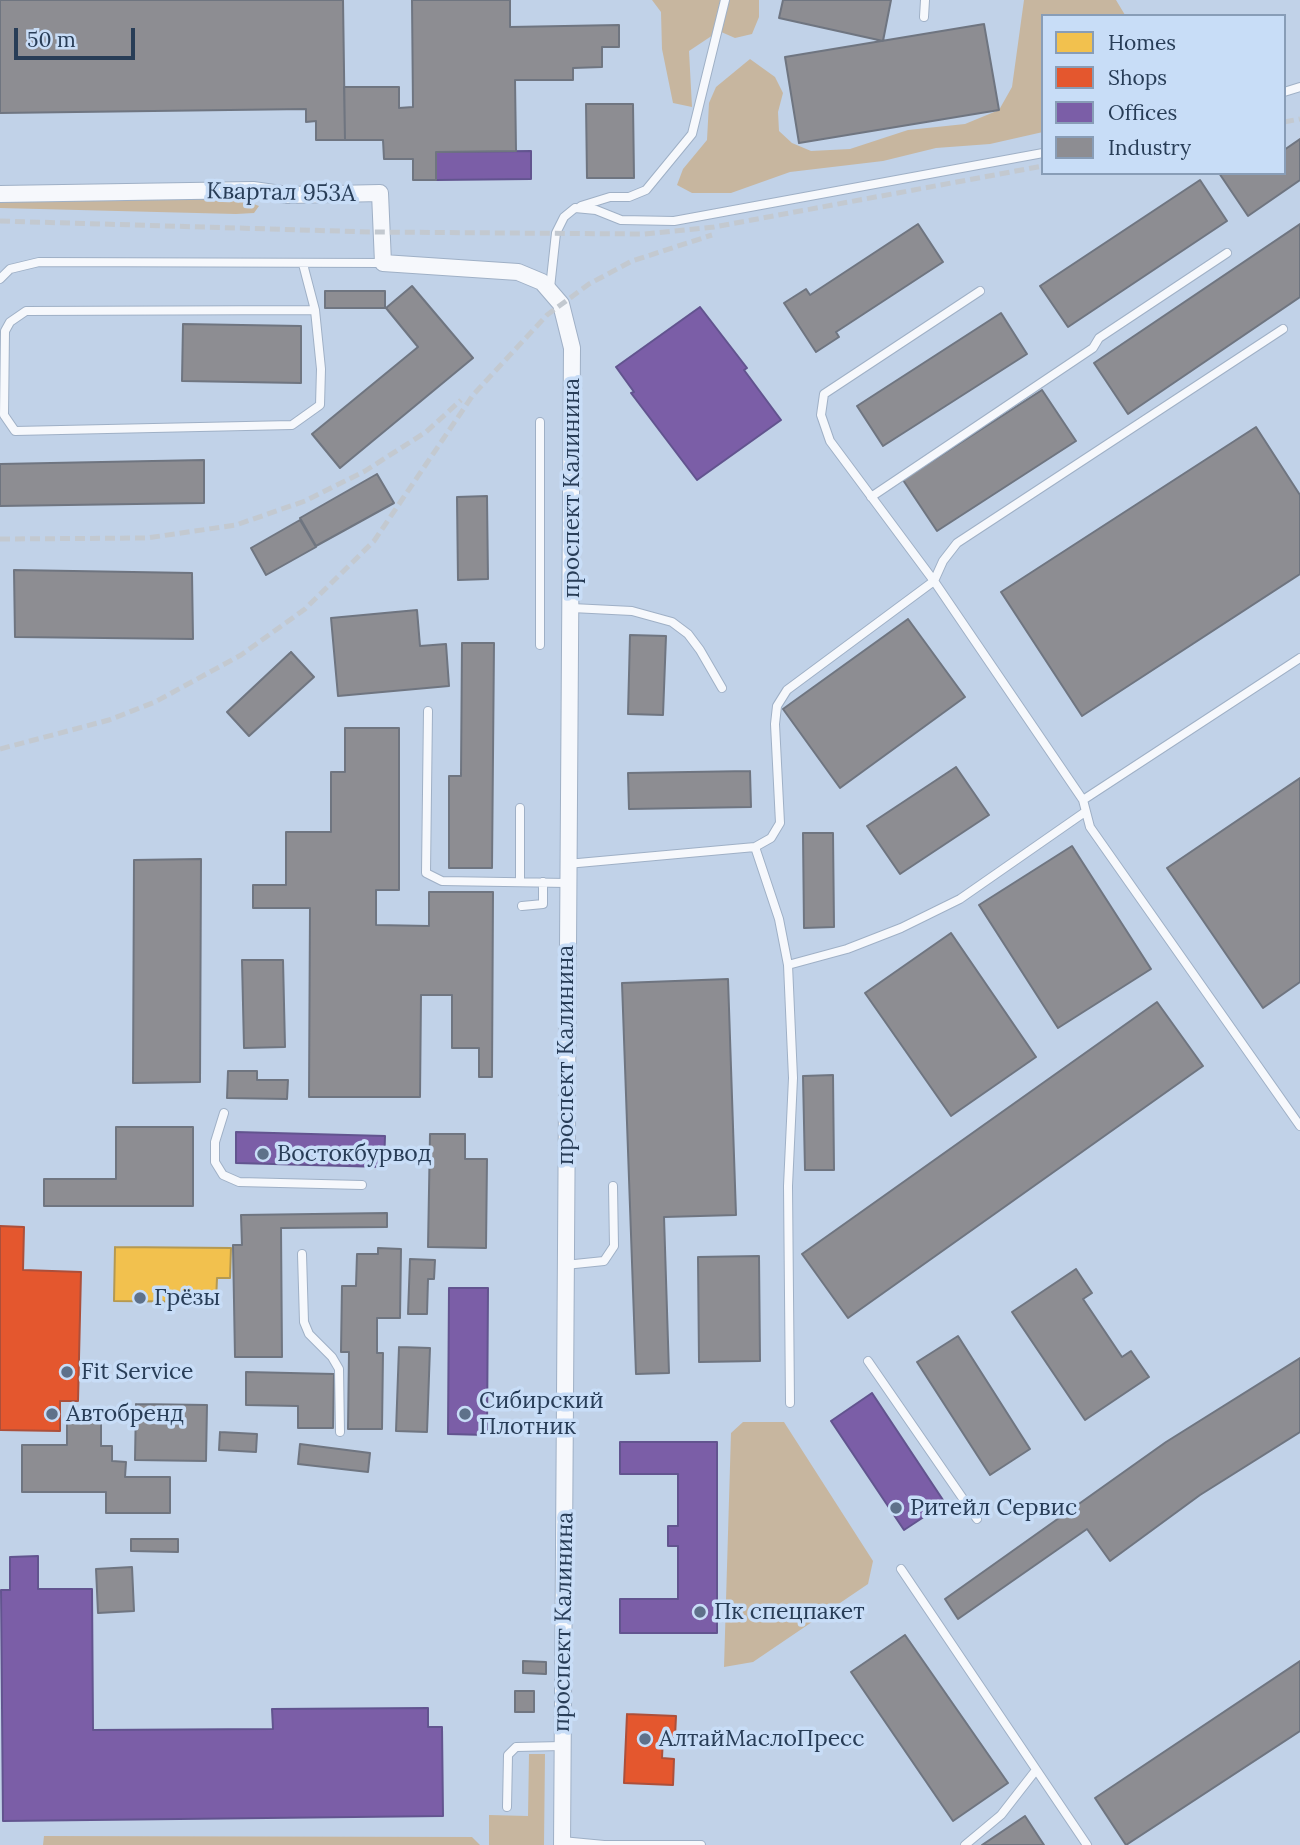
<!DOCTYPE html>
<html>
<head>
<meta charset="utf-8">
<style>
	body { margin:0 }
	#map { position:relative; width:1300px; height:1845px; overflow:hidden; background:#c1d2e8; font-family:Lora,serif }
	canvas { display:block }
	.legend { position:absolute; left:1041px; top:14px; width:245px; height:161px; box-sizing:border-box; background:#c8ddf7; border:2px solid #889db7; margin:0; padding:9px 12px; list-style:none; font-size:21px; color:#283d57 }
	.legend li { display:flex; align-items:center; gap:14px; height:35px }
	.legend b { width:35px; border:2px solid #889db7 }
	.scale { position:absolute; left:14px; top:28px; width:121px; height:32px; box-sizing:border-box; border:4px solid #283d57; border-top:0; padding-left:9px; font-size:21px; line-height:24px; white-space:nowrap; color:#283d57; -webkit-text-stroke:5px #c8ddf7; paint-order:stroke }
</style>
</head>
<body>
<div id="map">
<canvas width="1300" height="1845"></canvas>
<ul class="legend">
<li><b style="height:19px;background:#f2c14e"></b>Homes</li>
<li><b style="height:19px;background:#e4572e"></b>Shops</li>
<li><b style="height:19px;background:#7b5ea7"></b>Offices</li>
<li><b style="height:19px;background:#8d8d92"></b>Industry</li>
</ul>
<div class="scale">50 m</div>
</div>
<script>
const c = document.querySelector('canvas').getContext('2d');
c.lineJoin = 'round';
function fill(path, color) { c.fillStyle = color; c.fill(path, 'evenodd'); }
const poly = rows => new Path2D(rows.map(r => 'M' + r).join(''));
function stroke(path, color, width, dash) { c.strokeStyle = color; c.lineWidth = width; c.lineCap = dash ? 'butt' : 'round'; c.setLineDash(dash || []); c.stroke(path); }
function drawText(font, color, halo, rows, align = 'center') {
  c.font = font + ' Lora,serif'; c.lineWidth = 7; c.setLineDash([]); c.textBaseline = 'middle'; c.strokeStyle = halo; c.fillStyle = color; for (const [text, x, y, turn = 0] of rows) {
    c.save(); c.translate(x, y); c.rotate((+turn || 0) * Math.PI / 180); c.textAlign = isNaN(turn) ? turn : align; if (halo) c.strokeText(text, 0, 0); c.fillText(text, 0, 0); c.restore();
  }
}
fill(poly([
	[652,0,759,0,759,17,752,34,735,38,719,31,689,51,692,107,673,103,662,49,661,12],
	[1024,0,1116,0,1125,15,1043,16,1043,132,990,144,936,148,883,161,790,172,731,193,692,193,677,185,683,169,707,140,709,103,716,87,750,59,775,77,783,93,778,112,779,131,792,143,811,151,850,149,908,130,965,124,999,110,1012,87],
	[0,198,238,198,259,206,254,213,236,214,0,208],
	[743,1422,784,1422,873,1561,868,1584,753,1662,724,1667,731,1433],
	[529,1754,545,1754,544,1845,489,1845,489,1815,528,1816],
	[44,1836,472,1837,480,1845,43,1845]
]), '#c7b69f');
const homes = poly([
	[115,1247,231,1248,230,1278,217,1278,216,1302,114,1301,115,1247]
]);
fill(homes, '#f2c14e');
stroke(homes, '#b59951', 2);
const shops = poly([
	[0,1226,24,1227,23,1270,81,1272,78,1401,60,1401,60,1431,0,1430,0,1226],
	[627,1714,676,1716,675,1737,663,1736,662,1758,674,1759,673,1785,624,1783,627,1714]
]);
fill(shops, '#e4572e');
stroke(shops, '#ac4f3a', 2);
const offices = poly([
	[531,151,531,179,436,180,436,152,531,151],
	[700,307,747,368,744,370,781,420,697,480,631,393,634,392,616,367,700,307],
	[236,1132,385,1136,384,1167,236,1163,236,1132],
	[449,1288,488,1288,487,1435,448,1434,449,1288],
	[872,1393,945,1503,904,1530,831,1421,872,1393],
	[620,1442,717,1442,717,1633,620,1633,620,1599,678,1599,678,1546,668,1546,668,1526,678,1526,678,1474,620,1474,620,1442],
	[38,1556,38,1589,92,1589,93,1730,273,1729,272,1709,428,1708,428,1727,442,1727,443,1816,3,1821,1,1590,10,1590,10,1557,38,1556]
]);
fill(offices, '#7b5ea7');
stroke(offices, '#62548f', 2);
const industry = poly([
	[0,0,343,0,345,140,316,140,316,121,306,122,306,109,0,113,0,0],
	[412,0,510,0,510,27,619,25,619,47,602,47,602,67,573,68,573,80,515,80,516,151,436,152,436,180,413,180,413,159,384,159,383,140,345,140,344,87,399,87,399,108,413,107,412,0],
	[783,0,891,0,883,41,779,18,783,0],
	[984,24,999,110,799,143,785,57,984,24],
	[586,104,633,104,634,178,587,178,586,104],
	[1300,139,1300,180,1248,216,1219,173,1284,173,1284,150,1300,139],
	[1200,180,1227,221,1068,327,1040,286,1200,180],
	[918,224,943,262,836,332,839,337,816,352,784,303,806,289,810,295,918,224],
	[1300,224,1300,297,1128,414,1094,363,1300,224],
	[412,286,473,358,340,468,312,434,418,347,386,308,412,286],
	[325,291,385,291,385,308,325,308,325,291],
	[1001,313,1027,354,883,446,857,406,1001,313],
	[183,324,301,326,301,383,182,381,183,324],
	[1042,390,1076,441,937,531,903,480,1042,390],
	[1256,427,1300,495,1300,574,1082,716,1001,592,1256,427],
	[204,460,204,503,0,506,0,464,204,460],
	[377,474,394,503,316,546,300,518,377,474],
	[487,496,488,579,458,580,457,497,487,496],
	[300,520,316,547,266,575,251,548,300,520],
	[14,570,192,573,193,639,15,637,14,570],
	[417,610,420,646,446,644,449,686,338,696,331,618,417,610],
	[908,619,965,697,840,788,783,709,908,619],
	[630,635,666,636,663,715,628,714,630,635],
	[462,643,494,643,492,868,449,868,449,776,461,776,462,643],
	[291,652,314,677,249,736,227,712,291,652],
	[345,728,399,728,399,890,376,890,376,925,429,926,429,892,493,892,492,1077,479,1077,479,1048,452,1048,452,995,421,995,420,1097,309,1097,310,908,253,908,253,885,286,885,286,832,331,832,331,772,345,772,345,728],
	[956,767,989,815,900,874,867,826,956,767],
	[750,771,751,807,629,809,628,773,750,771],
	[1300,778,1300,982,1263,1008,1167,868,1300,778],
	[803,833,833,833,834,927,804,928,803,833],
	[1072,846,1151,969,1058,1028,979,905,1072,846],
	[201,859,200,1082,133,1083,134,860,201,859],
	[951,933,1036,1057,951,1116,865,993,951,933],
	[242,960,283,960,285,1047,244,1048,242,960],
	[728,979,736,1215,664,1217,669,1373,636,1374,622,983,728,979],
	[1157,1002,1203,1066,848,1318,802,1254,1157,1002],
	[228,1071,257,1071,257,1080,288,1080,287,1099,227,1098,228,1071],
	[833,1075,834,1170,805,1170,803,1076,833,1075],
	[116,1127,193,1127,193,1206,44,1206,44,1179,116,1179,116,1127],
	[430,1134,465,1134,465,1159,487,1159,486,1248,428,1247,430,1134],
	[387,1213,387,1227,281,1228,282,1357,235,1357,233,1245,242,1245,241,1215,387,1213],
	[378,1248,401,1249,400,1318,377,1318,377,1353,383,1353,382,1429,348,1429,349,1352,341,1352,342,1286,356,1286,357,1254,378,1254,378,1248],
	[759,1256,760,1361,699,1362,698,1257,759,1256],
	[410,1259,435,1260,434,1279,428,1279,427,1314,408,1314,410,1259],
	[1076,1269,1092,1293,1083,1299,1122,1357,1131,1351,1149,1377,1085,1420,1012,1312,1076,1269],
	[958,1336,1030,1449,990,1475,917,1362,958,1336],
	[399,1347,430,1348,427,1432,396,1431,399,1347],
	[1300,1358,1300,1432,1200,1495,1110,1561,1087,1529,958,1619,945,1599,1166,1442,1300,1358],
	[246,1372,334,1374,333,1428,298,1428,298,1406,246,1405,246,1372],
	[136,1404,207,1405,206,1461,135,1460,136,1404],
	[67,1422,101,1422,101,1446,112,1446,112,1461,126,1462,125,1477,170,1477,170,1513,106,1513,106,1492,22,1492,22,1445,67,1445,67,1422],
	[220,1432,257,1434,256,1452,219,1450,220,1432],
	[300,1444,370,1453,368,1472,298,1464,300,1444],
	[131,1539,178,1539,178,1552,131,1551,131,1539],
	[132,1567,134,1611,98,1613,96,1569,132,1567],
	[905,1635,1008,1783,953,1821,851,1672,905,1635],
	[523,1661,546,1662,546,1674,523,1673,523,1661],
	[1300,1661,1300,1731,1126,1845,1095,1798,1300,1661],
	[515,1691,534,1691,534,1712,515,1712,515,1691],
	[1025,1816,1044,1845,982,1845,1025,1816]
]);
fill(industry, '#8d8d92');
stroke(industry, '#6f7580', 2);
const service = poly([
	[924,17,925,0],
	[1284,92,1300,87],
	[581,206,610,197,629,197,646,190,692,134,725,0],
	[303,264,315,310,321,369,320,405,292,425,15,431,4,415,5,331,10,322,26,311,315,310],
	[0,279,10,269,39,262,383,263],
	[550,288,556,233,564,217,575,208,596,210,621,220,674,221,1043,153],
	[980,291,824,394,821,415,830,441,934,581,1083,800,1300,658],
	[540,422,540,645],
	[871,497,1093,348,1099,338,1227,253],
	[572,608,632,611,672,622,688,634,700,650,722,688],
	[428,711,426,873,442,881,567,883],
	[1083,800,1090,827,1300,1126],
	[520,808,520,882],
	[755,847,779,919,788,965,793,1078,788,1186,790,1403],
	[567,864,755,847,771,838,780,823,775,724,777,706,787,690,934,581,943,561,957,543,1283,329],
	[522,906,543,904,543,882],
	[788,965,847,949,901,928,960,899,1085,812],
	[224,1113,215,1142,215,1162,223,1175,239,1182,362,1185],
	[302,1254,304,1322,309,1334,332,1357,339,1369,340,1432],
	[565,1265,604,1261,614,1246,613,1186],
	[868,1361,977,1519],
	[901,1569,1087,1845],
	[507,1807,508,1755,516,1747,562,1746],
	[562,1841,604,1845,701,1845],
	[965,1845,1001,1815,1036,1770]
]);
const minor = poly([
	[0,194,253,190,288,195,380,193,383,263,518,272,542,282,561,304,572,348,562,1845]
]);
stroke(service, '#9fb0c6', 10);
stroke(minor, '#9fb0c6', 18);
stroke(service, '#f6f8fc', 8);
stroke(minor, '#f6f8fc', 16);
stroke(poly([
	[1284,122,1300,119],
	[0,221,371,232,644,234,714,227,1043,166],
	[0,539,147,538,236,525,305,501,365,471,426,432,461,400],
	[0,749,109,720,155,702,241,655,305,609,374,541,473,395,547,315,589,284,632,261,712,235]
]), '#c3c9d0', 5, [10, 5]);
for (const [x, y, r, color] of [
	[263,1154,7,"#5e718a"],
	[140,1298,7,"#5e718a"],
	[67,1372,7,"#5e718a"],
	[52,1414,7,"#5e718a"],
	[465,1414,7,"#5e718a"],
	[896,1508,7,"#5e718a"],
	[700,1612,7,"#5e718a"],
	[645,1739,7,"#5e718a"]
]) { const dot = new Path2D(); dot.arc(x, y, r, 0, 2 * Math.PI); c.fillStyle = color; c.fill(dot); stroke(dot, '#c8ddf7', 2.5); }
drawText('23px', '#283d57', '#c8ddf7', [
	["Квартал 953А",281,193,1],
	["проспект Калинина",572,488,-90],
	["проспект Калинина",566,1055,-90],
	["проспект Калинина",564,1622,-89]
]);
drawText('23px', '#283d57', '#c8ddf7', [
	["Востокбурвод",277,1154],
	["Грёзы",154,1298],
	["Fit Service",81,1372],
	["Сибирский",479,1401],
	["Плотник",479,1427],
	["Автобренд",66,1414],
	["Ритейл Сервис",910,1508],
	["Пк спецпакет",714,1612],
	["АлтайМаслоПресс",659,1739]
], 'left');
</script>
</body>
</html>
